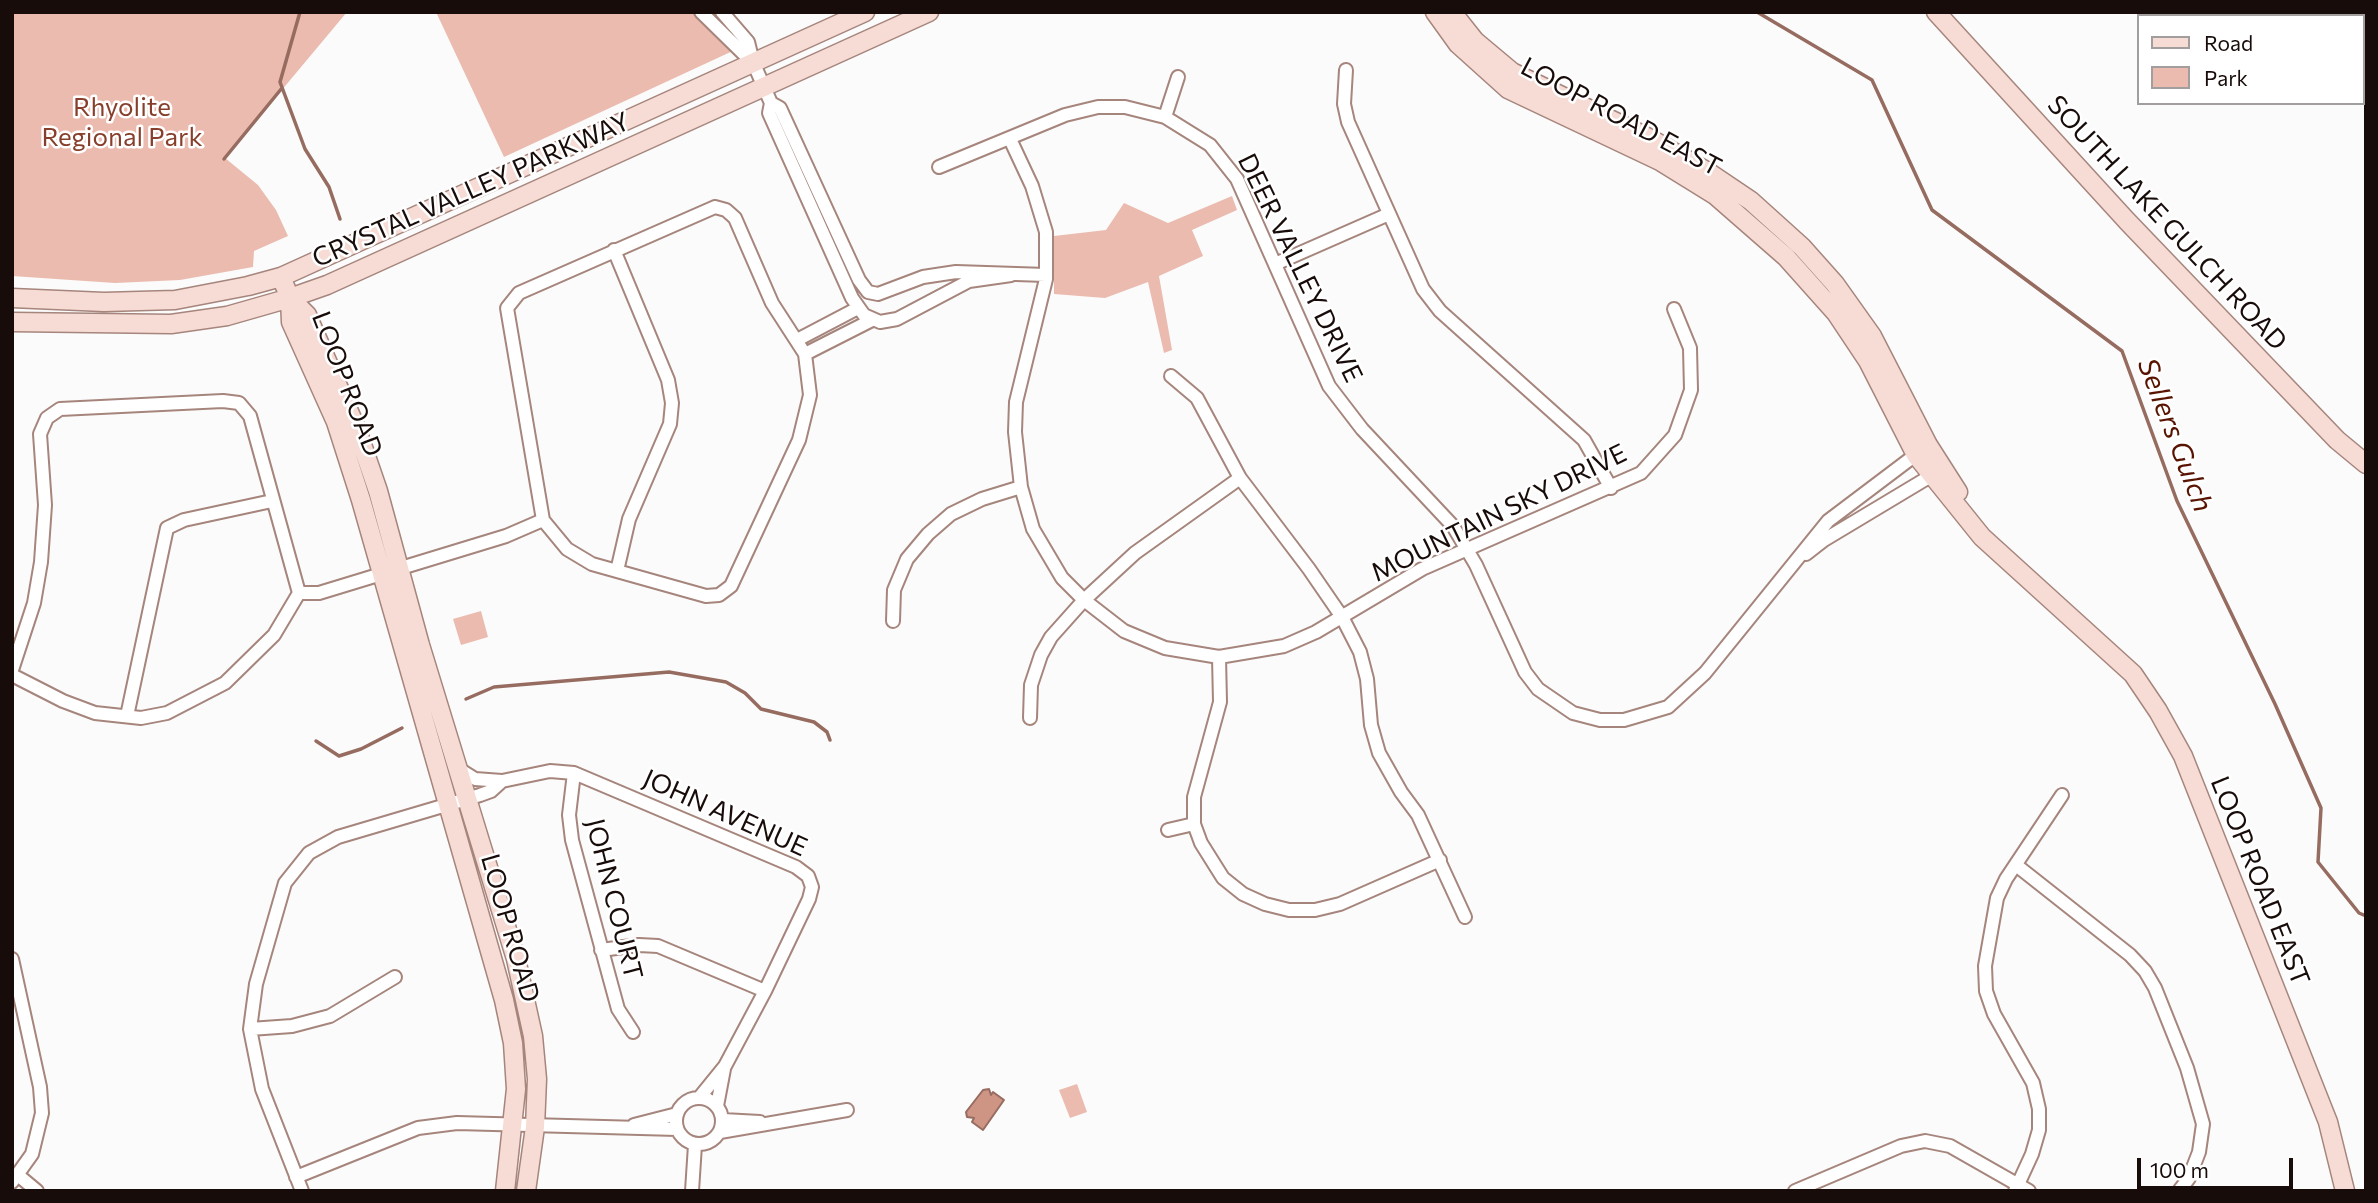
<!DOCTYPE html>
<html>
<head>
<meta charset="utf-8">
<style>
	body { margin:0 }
	#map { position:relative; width:2378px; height:1203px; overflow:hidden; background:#fbfbfb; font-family:Commissioner,sans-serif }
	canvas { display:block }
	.frame { position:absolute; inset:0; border:14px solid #170c09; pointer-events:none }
	.legend { position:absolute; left:2137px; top:14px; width:228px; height:91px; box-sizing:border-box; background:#fff; border:2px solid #a29e9d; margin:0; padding:9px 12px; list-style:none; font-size:21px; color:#170c09 }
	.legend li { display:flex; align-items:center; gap:14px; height:35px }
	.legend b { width:35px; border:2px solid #a29e9d }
	.scale { position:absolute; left:2137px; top:1158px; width:156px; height:32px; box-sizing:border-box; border:4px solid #170c09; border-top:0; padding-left:9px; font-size:21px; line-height:24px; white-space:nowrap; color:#170c09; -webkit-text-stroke:5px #fff; paint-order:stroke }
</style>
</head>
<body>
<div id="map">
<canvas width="2378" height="1203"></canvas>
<div class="frame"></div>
<ul class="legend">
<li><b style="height:9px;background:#f6dcd5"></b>Road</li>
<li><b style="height:19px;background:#eabbae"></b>Park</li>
</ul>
<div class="scale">100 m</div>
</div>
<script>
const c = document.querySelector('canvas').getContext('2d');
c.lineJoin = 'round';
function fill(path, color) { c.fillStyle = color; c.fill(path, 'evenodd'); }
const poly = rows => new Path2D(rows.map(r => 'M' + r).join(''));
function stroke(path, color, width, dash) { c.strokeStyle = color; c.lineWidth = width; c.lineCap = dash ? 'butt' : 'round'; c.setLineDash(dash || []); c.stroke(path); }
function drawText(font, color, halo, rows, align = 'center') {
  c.font = font + ' Commissioner,sans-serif'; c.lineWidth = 5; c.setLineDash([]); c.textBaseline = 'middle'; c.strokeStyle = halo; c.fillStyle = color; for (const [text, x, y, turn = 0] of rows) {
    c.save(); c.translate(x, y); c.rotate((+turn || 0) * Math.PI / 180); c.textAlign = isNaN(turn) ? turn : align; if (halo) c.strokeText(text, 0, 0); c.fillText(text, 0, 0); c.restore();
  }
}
fill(poly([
	[12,12,347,12,225,158,258,185,276,210,288,236,254,251,253,267,180,280,115,283,12,276],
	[436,12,720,12,737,49,504,157],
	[1232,196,1237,210,1192,230,1203,256,1159,276,1172,350,1164,353,1148,282,1105,298,1054,294,1054,236,1106,230,1124,203,1168,223],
	[481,611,488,637,461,645,453,619],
	[1077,1084,1087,1112,1070,1118,1059,1090]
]), '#eabbae');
const water = poly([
	[989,1089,991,1095,993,1092,1004,1100,983,1130,972,1122,974,1118,967,1117,966,1112,983,1090,989,1089]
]);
fill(water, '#ce9585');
stroke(water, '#976c60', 2);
stroke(poly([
	[300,12,280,82,305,149,329,187,340,219],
	[1757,12,1872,80,1932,210,2122,351,2177,501,2275,704,2321,808,2318,862,2359,913,2366,916],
	[224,159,282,88],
	[466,699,494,687,669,672,726,682,745,693,761,709,814,722,827,732,830,740],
	[316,741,339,756,361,749,402,728]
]), '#976c60', 3.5);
const street = poly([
	[701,12,752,62],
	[722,12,748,42,753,62,771,103,769,113,852,298,864,315,880,322,897,319,969,281,1011,275],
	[1346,70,1344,104,1348,122,1423,289,1440,311,1584,440,1611,488],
	[771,103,780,108,859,280,868,292,878,294,923,277,956,272,1046,275],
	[1165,117,1178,77],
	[1010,139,1032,186,1046,232,1046,279,1016,402,1015,432,1021,487,1033,529,1062,578,1084,600,1124,631,1165,648,1219,657,1284,646,1316,632,1422,569,1641,473,1675,435,1691,390,1690,348,1674,309],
	[939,167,1065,115,1098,107,1125,107,1165,117,1210,145,1237,179,1329,386,1362,429,1453,526,1476,565,1525,672,1538,689,1573,713,1600,720,1624,720,1668,707,1705,673,1828,521,1922,450],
	[715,207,726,210,735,218,772,303,805,354,810,395,799,440,731,586,719,595,706,596,592,564,567,549,543,520,507,308,519,293,715,207],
	[614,250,668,380,672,403,670,424,629,519,617,571],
	[1275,264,1389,214],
	[797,340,858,308],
	[805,354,872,320],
	[1171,376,1197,398,1240,478,1309,569,1342,617,1360,652,1367,679,1371,725,1379,753,1401,792,1418,815,1465,917],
	[1806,554,1824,540,1939,471],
	[299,593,319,593,506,536,543,520],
	[893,621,894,590,907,559,928,534,951,514,982,499,1021,487],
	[1219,657,1220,702,1194,797,1194,824,1201,843,1223,878,1243,894,1265,904,1289,910,1315,910,1340,904,1440,860],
	[12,670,34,603,41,562,45,505,40,434,47,418,60,409,223,401,239,403,250,416,299,593,274,635,225,683,167,713,141,718,95,713,63,701,12,675],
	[127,716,167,528,184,520,272,501],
	[1030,718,1031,685,1041,655,1051,637,1084,600,1135,553,1240,478],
	[574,773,569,815,572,840,618,1009,633,1032],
	[502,781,550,771,574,773,796,867,808,876,812,887,809,899,765,991,725,1066,699,1098],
	[1168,830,1194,824],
	[2016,865,2130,955,2145,971,2155,988,2187,1068,2203,1124,2199,1152,2189,1178,2179,1191],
	[601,950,639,945,658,946,765,991],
	[12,959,40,1087,42,1113,32,1154,12,1182],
	[250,1029,292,1026,330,1016,395,977],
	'676 1121a23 23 0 1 1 46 0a23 23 0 1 1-46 0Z',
	[717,1106,724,1069],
	[723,1120,760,1122],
	[634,1125,677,1114],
	[720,1132,847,1110],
	[19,1176,37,1191],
	[296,1177,418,1128,457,1123,677,1129],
	[302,1191,262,1089,250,1029,256,984,285,883,309,853,338,837,480,795,491,791,502,781,475,779,459,769],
	[692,1191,695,1145],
	[1795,1191,1901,1146,1925,1141,1950,1146,2029,1191],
	[2015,1191,2032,1154,2039,1130,2039,1109,2033,1083,1994,1014,1986,991,1985,966,1997,898,2006,879,2062,795]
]);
const secondary = poly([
	[1435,12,1458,44,1508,89,1660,161,1715,195,1786,257,1836,313,1868,361,1916,455,1982,537,2133,674,2158,711,2183,756,2328,1122,2345,1191],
	[1452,12,1475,41,1512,72,1651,139,1708,172,1751,201,1802,247,1835,284,1872,336,1928,445,1958,492],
	[1936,12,2127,221,2337,440,2366,464],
	[281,277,290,298,291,322,336,422,361,500,504,1000,513,1043,516,1089,505,1191],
	[12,298,104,302,175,300,248,286,281,277,865,12],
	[290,298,307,315,357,430,378,491,420,645,516,959,533,1036,537,1079,535,1127,526,1191],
	[12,322,171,324,227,316,290,298,327,285,929,12]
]);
stroke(street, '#a6857c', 16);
stroke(secondary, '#a6857c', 21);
stroke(street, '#fff', 12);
stroke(secondary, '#f6dcd5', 18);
drawText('26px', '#873f2c', '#fff', [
	["Rhyolite",122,107],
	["Regional Park",122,137]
]);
drawText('26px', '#170c09', '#fff', [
	["LOOP ROAD EAST",1621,117,28],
	["CRYSTAL VALLEY PARKWAY",471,190,-24],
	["SOUTH LAKE GULCH ROAD",2167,223,47],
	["DEER VALLEY DRIVE",1300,268,64],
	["LOOP ROAD",347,384,69],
	["MOUNTAIN SKY DRIVE",1499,513,-26],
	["JOHN AVENUE",725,813,24],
	["LOOP ROAD EAST",2260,881,68],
	["JOHN COURT",614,899,76],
	["LOOP ROAD",510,928,74]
]);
drawText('italic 28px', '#581301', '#fff', [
	["Sellers Gulch",2175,435,69]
]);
</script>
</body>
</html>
